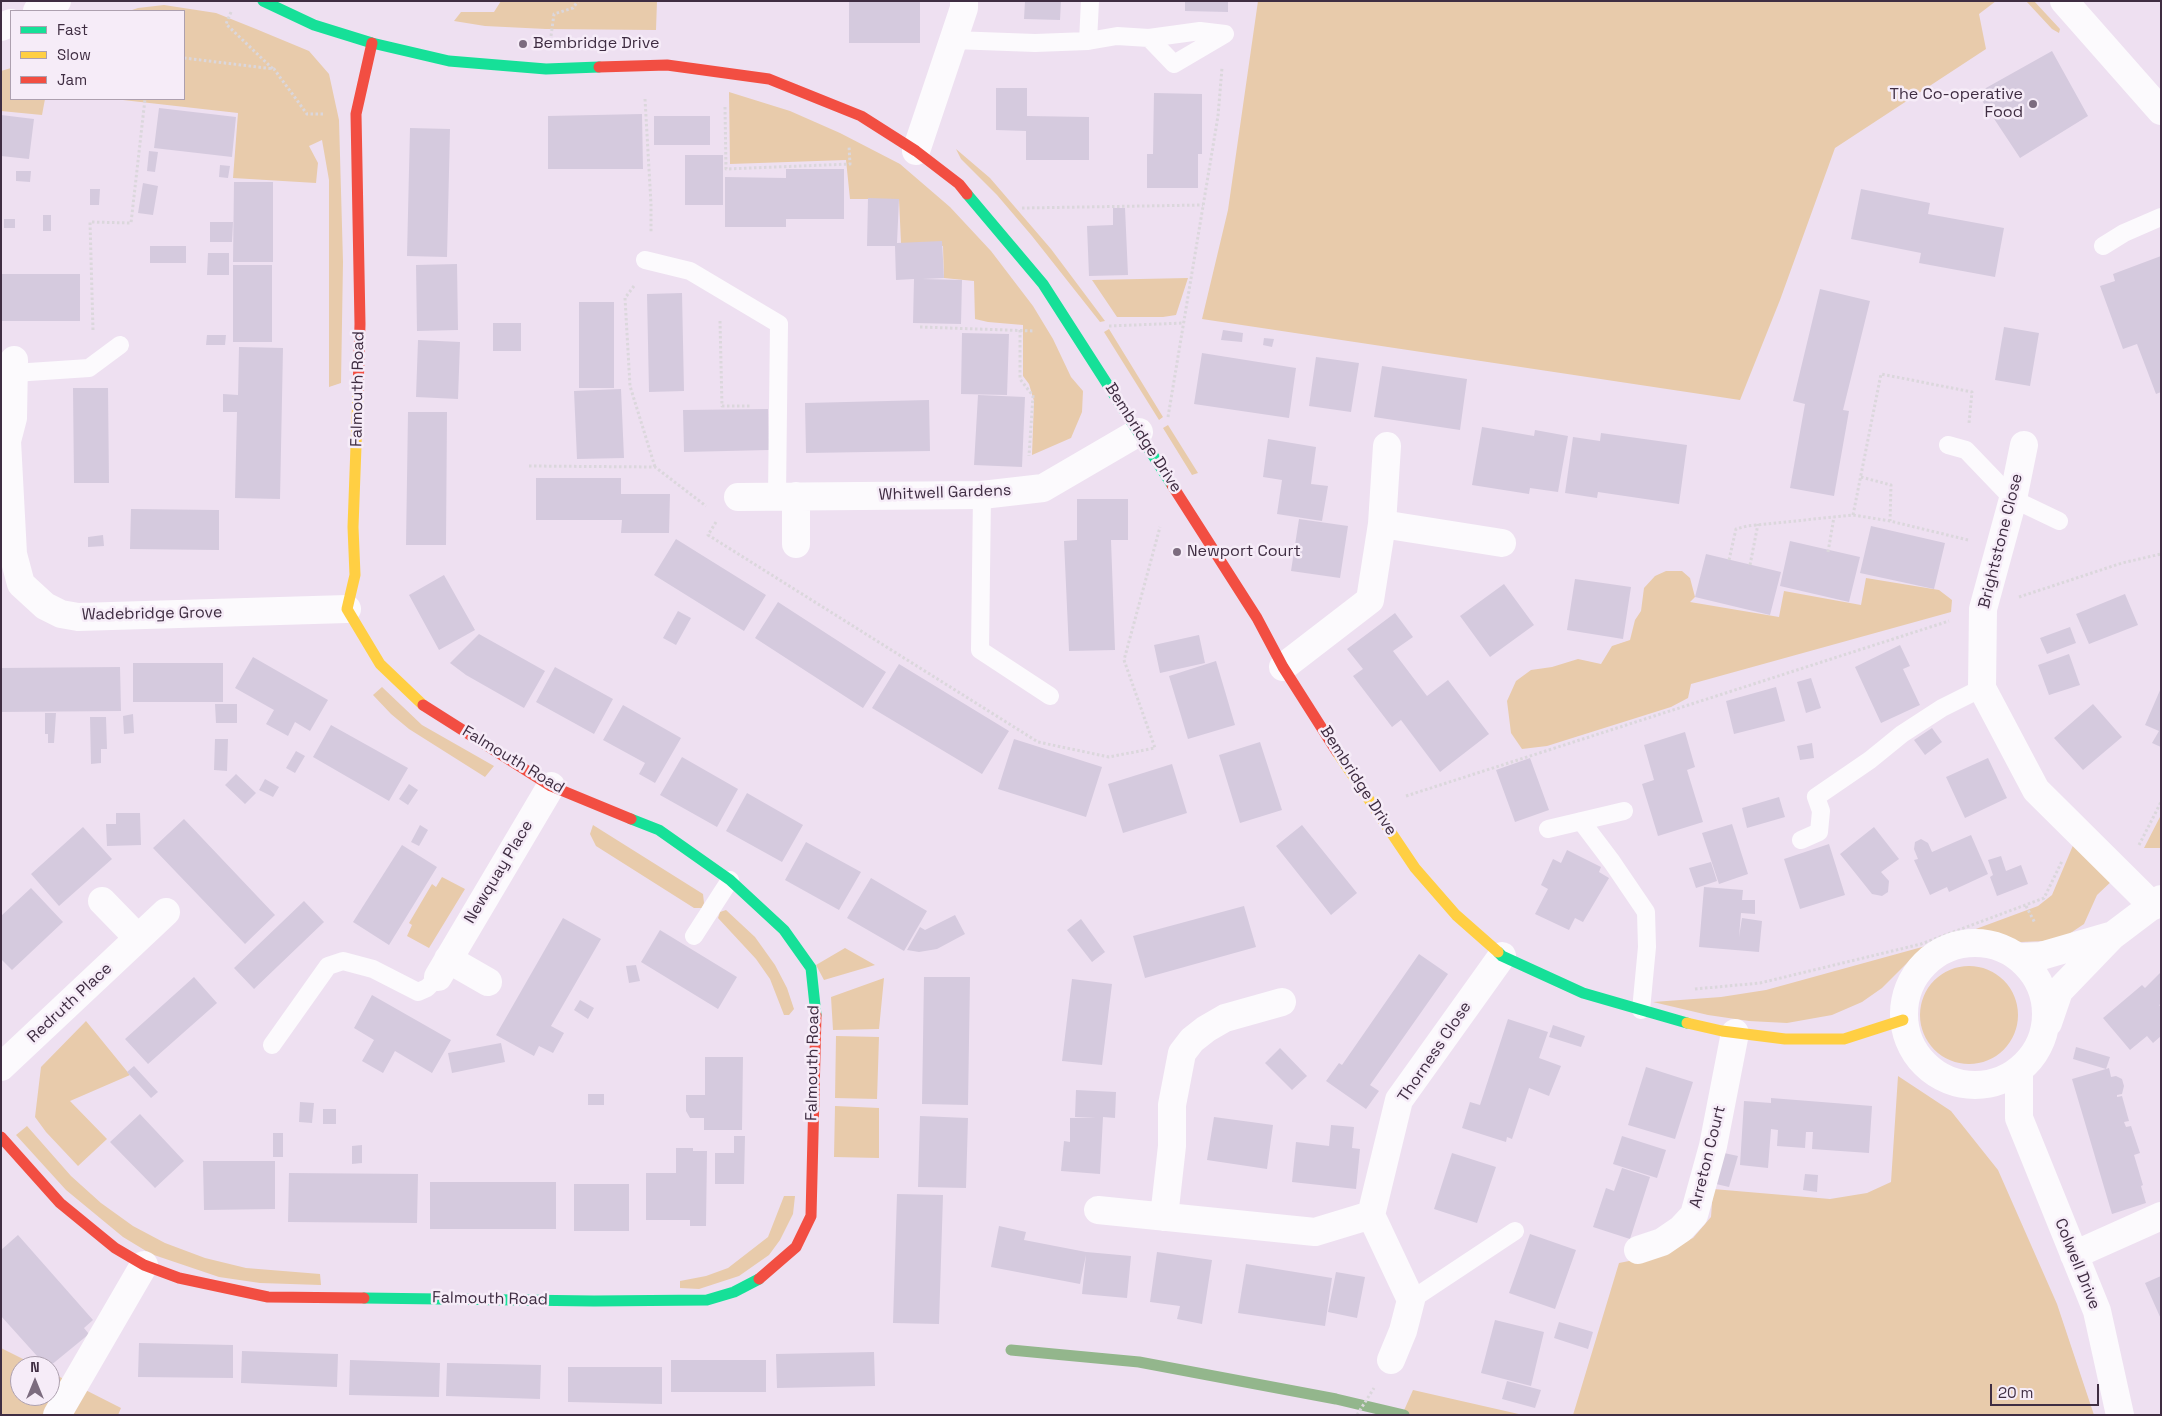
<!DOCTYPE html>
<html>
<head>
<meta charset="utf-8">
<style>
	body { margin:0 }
	#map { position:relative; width:2162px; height:1416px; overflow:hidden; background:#eee0f1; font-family:"Space Grotesk",sans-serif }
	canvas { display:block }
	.frame { position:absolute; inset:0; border:2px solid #3f2d42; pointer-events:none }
	.legend { position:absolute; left:10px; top:10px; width:175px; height:90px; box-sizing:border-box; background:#f6ecf8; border:1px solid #ada0af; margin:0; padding:6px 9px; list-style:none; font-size:15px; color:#3f2d42 }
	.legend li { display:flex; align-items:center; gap:10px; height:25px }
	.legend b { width:25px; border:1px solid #ada0af }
	.north { position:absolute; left:10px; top:1356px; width:50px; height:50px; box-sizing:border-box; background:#f6ecf8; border:1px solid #ada0af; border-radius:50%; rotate:0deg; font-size:14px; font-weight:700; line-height:20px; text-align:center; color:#3f2d42 }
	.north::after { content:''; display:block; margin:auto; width:18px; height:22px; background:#7c6c7f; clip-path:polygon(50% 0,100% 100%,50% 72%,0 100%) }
	.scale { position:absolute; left:1990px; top:1384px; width:109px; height:22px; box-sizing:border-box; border:2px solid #3f2d42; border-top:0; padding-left:6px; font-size:15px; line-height:18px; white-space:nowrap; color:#3f2d42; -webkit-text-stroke:4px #f6ecf8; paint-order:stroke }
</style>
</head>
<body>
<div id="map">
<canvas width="2162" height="1416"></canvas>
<div class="frame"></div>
<ul class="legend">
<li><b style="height:6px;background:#16e098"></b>Fast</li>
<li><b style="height:6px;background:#ffcf43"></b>Slow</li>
<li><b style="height:6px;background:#f24e42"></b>Jam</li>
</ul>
<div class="north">N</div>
<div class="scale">20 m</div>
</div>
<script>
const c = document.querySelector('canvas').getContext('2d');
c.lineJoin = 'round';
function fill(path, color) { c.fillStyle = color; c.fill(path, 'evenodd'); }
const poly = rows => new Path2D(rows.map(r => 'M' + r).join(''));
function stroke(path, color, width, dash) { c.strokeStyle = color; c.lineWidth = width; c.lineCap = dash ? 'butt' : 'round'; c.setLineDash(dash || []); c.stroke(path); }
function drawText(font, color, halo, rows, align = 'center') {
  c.font = font + ' "Space Grotesk",sans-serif'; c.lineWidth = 5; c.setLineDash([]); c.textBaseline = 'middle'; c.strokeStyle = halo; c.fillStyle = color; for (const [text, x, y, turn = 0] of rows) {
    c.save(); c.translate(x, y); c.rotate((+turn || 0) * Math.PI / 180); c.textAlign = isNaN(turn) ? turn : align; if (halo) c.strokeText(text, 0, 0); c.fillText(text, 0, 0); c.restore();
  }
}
fill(poly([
	[501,1,657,1,656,30,546,29,485,26,454,21,461,12,494,12],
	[1258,1,1996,1,1979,14,1986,49,1835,148,1780,300,1740,400,1202,319,1228,210],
	[2026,1,2034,1,2060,29,2059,33,2052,29],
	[164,5,216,13,256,29,309,51,329,74,339,120,343,262,341,383,329,387,329,180,322,140,309,146,318,163,316,183,233,178,238,113,114,99,184,99,184,11,129,11,138,8],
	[11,68,11,99,45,99,42,115,1,111,1,71],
	[729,92,790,111,840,133,900,164,950,207,991,251,1033,306,1053,339,1071,377,1083,391,1082,412,1071,438,1032,455,1034,401,1029,384,1023,376,1023,325,988,322,975,319,974,281,944,278,943,246,901,243,899,199,850,199,846,160,730,164],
	[956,149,990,178,1051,249,1105,321,1100,322,1032,236,997,195,961,159],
	[1188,278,1176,315,1163,317,1117,317,1092,280],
	[1109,329,1163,417,1159,420,1104,332],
	[1168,425,1198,473,1192,475,1163,428],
	[1666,571,1682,571,1690,578,1695,597,1690,602,1779,617,1784,591,1861,605,1866,578,1939,590,1952,600,1951,612,1691,684,1688,698,1671,707,1547,746,1522,749,1511,733,1507,701,1516,681,1531,670,1552,667,1578,659,1601,664,1612,646,1630,640,1635,620,1641,611,1644,588,1655,576],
	[382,687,422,725,494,766,485,777,409,729,391,714,373,695],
	[2161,815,2161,848,2144,848],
	[593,825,703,894,704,903,702,908,694,908,596,846,590,834],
	[2077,836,2115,878,2097,895,2084,924,2066,936,2044,941,2021,942,1965,933,2038,906,2052,895],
	[442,877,465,889,429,948,407,936,412,925,409,923,432,884,436,887],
	[726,910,755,937,775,965,787,988,794,1009,789,1015,784,1015,770,979,756,959,718,918,720,912],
	[1933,944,1912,958,1882,988,1862,1002,1832,1015,1787,1023,1749,1021,1708,1015,1653,1002,1721,997,1766,990],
	[845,948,875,965,824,980,816,965],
	'1920 1015a49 49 0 1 1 98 0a49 49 0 1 1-98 0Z',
	[884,978,879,1029,833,1030,831,997],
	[86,1021,130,1075,70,1101,107,1139,78,1166,46,1132,35,1117,41,1067],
	[836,1036,879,1037,877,1099,835,1098],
	[1898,1076,1951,1111,1998,1170,2057,1304,2094,1415,1573,1415,1619,1263,1644,1258,1693,1238,1711,1217,1713,1189,1830,1199,1867,1193,1891,1182],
	[835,1106,879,1108,879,1158,834,1157],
	[27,1126,71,1176,101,1203,133,1226,165,1243,205,1258,246,1268,320,1274,321,1285,260,1283,219,1277,151,1254,123,1237,66,1190,16,1135],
	[784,1196,795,1196,793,1214,780,1240,769,1255,739,1276,699,1289,680,1288,680,1281,706,1276,728,1268,768,1237],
	[1,1348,37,1366,20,1366,20,1396,50,1396,50,1372,121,1408,118,1415,1,1415],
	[1413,1390,1523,1415,1402,1415]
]), '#e8cbab');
stroke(poly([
	[1011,1350,1139,1362,1336,1399,1404,1415]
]), '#93b68c', 11);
fill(poly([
	[849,1,920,1,920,43,849,43],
	[1025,1,1061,1,1060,20,1024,19],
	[1185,1,1228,1,1228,12,1185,11],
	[2052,51,2088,116,2020,158,1977,93],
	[996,88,1027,88,1027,116,1089,117,1089,160,1026,160,1026,131,996,130],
	[1154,93,1202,94,1202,154,1198,154,1198,188,1147,188,1147,154,1153,154],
	[159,108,236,117,232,157,154,148],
	[642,114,643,169,548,169,548,116],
	[1,115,34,119,29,159,1,156],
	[654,116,710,116,710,145,654,145],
	[410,128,450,129,447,257,407,256],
	[149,151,158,152,155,172,147,171],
	[685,155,723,155,723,205,685,205],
	[220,165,230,166,228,178,219,177],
	[786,169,844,169,844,219,786,219,786,227,725,227,725,177,786,178],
	[16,171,31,171,30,182,16,181],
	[234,182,273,182,273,262,233,262],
	[143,183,158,186,153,215,138,213],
	[90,189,100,189,99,205,90,205],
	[1861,189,1930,203,1928,214,2004,228,1995,277,1919,263,1921,253,1851,239],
	[868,198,899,199,897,243,942,241,944,278,922,279,962,280,961,324,913,323,914,279,896,280,895,246,867,246],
	[1113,208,1125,208,1128,275,1089,276,1087,226,1113,225],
	[43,215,51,215,51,231,43,231],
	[4,219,15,219,15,228,4,228],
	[210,222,233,222,232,242,210,242],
	[150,246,186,246,186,263,150,263],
	[208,253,229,253,229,275,207,275],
	[2161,256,2161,392,2156,394,2137,344,2123,349,2100,286,2115,281,2113,274],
	[457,264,458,330,417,331,416,265],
	[233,265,272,265,272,342,233,342],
	[1,274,80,274,80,321,1,321],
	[1820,289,1870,301,1843,410,1849,411,1834,496,1790,488,1805,404,1793,401],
	[682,293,684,391,649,392,647,294],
	[579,302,614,302,614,388,579,388],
	[493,323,521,323,521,351,493,351],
	[2004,327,2039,333,2030,386,1995,380],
	[1223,330,1243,333,1242,342,1221,340],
	[962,333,1009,334,1007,395,961,394],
	[207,335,226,335,225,345,206,345],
	[1264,338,1274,339,1272,347,1263,345],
	[418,340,460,342,458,399,416,397],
	[239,347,283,348,280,499,235,498,237,412,223,412,223,394,238,395],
	[1202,353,1296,368,1289,418,1194,404],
	[1316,357,1359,363,1351,412,1309,406],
	[1382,366,1467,379,1460,430,1374,417],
	[73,388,108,388,109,483,74,483],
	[621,389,624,458,577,459,574,391],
	[978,395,1025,397,1022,467,974,465],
	[929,400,930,451,806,453,805,403],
	[768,409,769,450,684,452,683,410],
	[408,412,447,412,446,545,406,545],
	[1482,427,1534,436,1535,430,1568,436,1558,492,1530,488,1529,494,1472,485],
	[1601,433,1687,445,1679,504,1598,492,1597,498,1565,493,1573,437,1600,441],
	[1268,439,1316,447,1311,484,1328,486,1322,521,1277,514,1282,480,1263,477],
	[536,478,621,478,621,494,670,494,669,533,621,533,622,520,536,520],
	[1077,499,1128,499,1128,540,1111,540,1115,650,1069,651,1064,541,1077,540],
	[131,509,219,510,219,550,130,549],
	[1299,519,1348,526,1340,578,1291,571],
	[1871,526,1945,543,1934,589,1860,573],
	[103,535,104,546,88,547,88,537],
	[676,539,766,595,744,631,654,575],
	[1790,541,1860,557,1849,602,1780,586],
	[1706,554,1781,572,1770,615,1695,597],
	[444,575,475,630,439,650,409,595],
	[1575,579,1631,587,1623,639,1567,630],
	[1504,584,1534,625,1490,657,1460,616],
	[2125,594,2138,625,2089,644,2076,614],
	[778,602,886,672,863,708,755,638],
	[678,611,691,618,676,645,663,638],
	[1395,613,1413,637,1393,651,1427,696,1448,680,1489,734,1440,772,1401,720,1392,727,1353,676,1363,669,1347,649],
	[2070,627,2076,643,2047,654,2040,638],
	[479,634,545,671,524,708,466,675,450,663],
	[1199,635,1205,663,1160,673,1154,645],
	[1900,645,1910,666,1903,669,1920,705,1881,723,1855,667],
	[2069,654,2080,685,2049,695,2038,665],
	[253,657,328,700,310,731,295,722,288,736,266,724,274,710,235,688],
	[1216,661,1235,725,1188,739,1169,676],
	[133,663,223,663,223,702,133,702],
	[899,664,1009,731,982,774,872,708],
	[120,667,121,711,1,712,1,668],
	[555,667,613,699,594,734,536,702],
	[1811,678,1821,708,1806,713,1797,682],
	[1776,687,1785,721,1734,734,1726,701],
	[2161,688,2161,747,2152,743,2159,731,2145,725],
	[215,704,237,704,237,723,216,723],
	[2093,704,2122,737,2083,770,2054,738],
	[623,705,681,738,655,783,639,774,645,763,603,740],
	[45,713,56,713,54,743,48,743,48,734,45,734],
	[133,714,134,733,124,734,123,716],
	[90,717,106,717,107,749,101,749,101,763,91,764],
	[331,725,408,768,389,801,313,757],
	[1932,728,1942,742,1925,755,1914,740],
	[1685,732,1695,767,1687,770,1703,822,1658,836,1642,784,1654,780,1644,745],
	[215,739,228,739,227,771,214,770],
	[1014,739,1102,767,1086,817,998,789],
	[1260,742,1282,810,1240,823,1219,755],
	[1812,743,1814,758,1800,760,1797,746],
	[296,751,305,756,295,773,286,768],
	[682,757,738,789,717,827,660,795],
	[1530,758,1549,810,1515,822,1496,770],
	[1988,758,2007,798,1965,818,1946,777],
	[1172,764,1187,813,1123,833,1108,784],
	[236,774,256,793,245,804,225,785],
	[265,779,279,787,273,797,259,790],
	[409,784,418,790,408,805,399,799],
	[747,793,803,825,782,862,726,831],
	[1779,797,1785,817,1747,828,1742,808],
	[116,813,140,813,141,845,107,846,106,824,116,824],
	[184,819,275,915,245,944,153,848],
	[1732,824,1748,874,1719,884,1702,833],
	[420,825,428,830,419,846,411,842],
	[1302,825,1357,893,1331,915,1276,846],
	[83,827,112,859,59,906,31,874],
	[1874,827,1899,859,1881,872,1889,881,1888,892,1882,896,1872,894,1840,854],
	[1971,835,1988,874,1949,892,1947,887,1930,895,1914,860,1918,859,1914,849,1915,842,1921,839,1928,843,1932,852],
	[806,842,861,872,839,910,785,880],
	[1829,844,1845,895,1800,909,1784,859],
	[402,845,437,867,389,945,353,922],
	[1567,850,1601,867,1599,872,1609,878,1583,922,1575,918,1569,930,1535,914,1548,889,1541,885,1553,859,1561,863],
	[2001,856,2006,871,2021,865,2028,884,1997,896,1990,877,1993,875,1988,860],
	[1711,862,1717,881,1696,888,1689,868],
	[871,878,927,911,904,951,847,918],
	[1704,887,1743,890,1742,900,1755,900,1755,914,1741,913,1739,937,1742,918,1762,921,1759,952,1699,947],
	[31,888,63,922,12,970,1,959,1,916],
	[304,901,324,922,254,989,234,968],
	[1244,906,1256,947,1145,978,1133,936],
	[955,915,965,934,937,949,919,952,907,950,920,927,925,930],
	[563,918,601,939,551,1026,564,1033,553,1053,539,1046,534,1056,496,1035],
	[1081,919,1105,952,1092,962,1067,930],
	[660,930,737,977,718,1009,641,962],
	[1419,954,1448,974,1370,1085,1379,1091,1366,1109,1326,1081,1339,1063,1342,1065],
	[636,965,640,981,629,983,626,966],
	[2161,972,2161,1004,2159,1005,2161,1007,2161,1036,2153,1043,2147,1036,2130,1050,2103,1018,2142,985,2145,988],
	[194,977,217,1003,148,1064,125,1039],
	[924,977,970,977,968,1105,922,1104],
	[1072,979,1112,984,1102,1065,1062,1061],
	[372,995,451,1040,432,1073,395,1051,383,1073,362,1061,374,1040,354,1028],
	[580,1000,594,1008,588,1019,574,1010],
	[1508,1019,1548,1032,1539,1058,1561,1066,1549,1096,1529,1088,1512,1139,1507,1137,1506,1142,1462,1128,1470,1102,1480,1105],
	[1553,1025,1585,1036,1581,1047,1549,1037],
	[501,1043,505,1062,452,1073,448,1053],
	[2076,1047,2110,1057,2106,1069,2109,1068,2111,1077,2116,1076,2122,1079,2124,1086,2122,1094,2117,1095,2117,1097,2122,1096,2129,1121,2124,1122,2126,1127,2131,1126,2140,1153,2134,1155,2143,1185,2141,1186,2146,1203,2112,1214,2072,1079,2106,1069,2073,1059],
	[1280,1048,1307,1076,1292,1090,1265,1063],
	[705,1057,743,1057,742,1130,704,1130,704,1118,690,1118,686,1111,686,1095,705,1095],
	[134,1066,158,1092,151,1098,127,1072],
	[1646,1067,1693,1082,1675,1139,1628,1125],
	[1076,1090,1116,1092,1115,1118,1103,1117,1100,1174,1061,1171,1064,1141,1070,1142,1070,1118,1096,1118,1075,1117],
	[588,1094,604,1094,604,1105,588,1105],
	[1771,1098,1872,1106,1869,1153,1812,1149,1813,1132,1806,1132,1805,1148,1777,1146,1778,1130,1771,1129,1768,1168,1740,1165,1744,1101,1771,1103],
	[300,1102,314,1103,312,1123,299,1122],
	[323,1109,336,1109,336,1124,323,1124],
	[140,1114,184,1161,155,1188,110,1142],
	[920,1116,968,1118,966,1188,918,1187],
	[1214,1117,1273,1125,1267,1169,1207,1160],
	[1331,1125,1354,1127,1352,1148,1360,1149,1356,1189,1292,1182,1296,1142,1329,1146],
	[273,1133,283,1133,283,1157,273,1157],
	[734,1136,745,1136,744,1184,715,1184,715,1153,734,1153],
	[1622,1136,1666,1150,1657,1178,1613,1164],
	[362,1145,362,1163,352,1164,352,1146],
	[676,1148,693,1148,693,1151,707,1151,706,1226,690,1226,690,1220,646,1220,646,1173,676,1173],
	[1452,1153,1496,1167,1477,1223,1434,1209],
	[1724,1153,1738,1156,1729,1187,1716,1184],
	[203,1161,275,1161,275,1209,204,1210],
	[1622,1168,1650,1177,1630,1239,1593,1227,1606,1188,1614,1191],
	[289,1173,418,1174,417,1223,288,1222],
	[1805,1174,1818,1175,1817,1192,1803,1190],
	[430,1182,556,1182,556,1229,430,1229],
	[574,1184,629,1184,629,1231,574,1231],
	[897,1194,943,1195,939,1324,893,1323],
	[999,1226,1026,1232,1024,1240,1086,1252,1131,1256,1127,1298,1082,1294,1086,1255,1080,1284,991,1267],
	[1530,1234,1576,1250,1555,1309,1509,1293],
	[18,1235,93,1320,84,1328,89,1334,50,1366,46,1366,1,1316,1,1250],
	[1157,1252,1212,1260,1202,1324,1177,1319,1180,1306,1150,1302],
	[1246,1264,1332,1278,1325,1326,1238,1313],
	[1336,1272,1365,1277,1357,1318,1328,1312],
	[2161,1276,2161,1319,2145,1283],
	[1495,1320,1544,1332,1531,1386,1481,1373],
	[1559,1322,1593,1332,1588,1349,1554,1338],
	[139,1343,233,1345,233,1378,138,1377],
	[242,1351,338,1354,337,1387,241,1383],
	[874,1352,875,1386,777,1388,776,1354],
	[350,1360,440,1363,439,1397,349,1395],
	[671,1360,766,1360,766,1392,671,1392],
	[447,1363,541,1365,540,1399,446,1396],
	[568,1367,662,1367,662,1404,568,1402],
	[1507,1381,1541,1390,1535,1408,1502,1399]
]), '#d5cade');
stroke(poly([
	[231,12,226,24,273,69],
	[551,36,554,14,573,8,578,1],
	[184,58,274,69,307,114,323,114],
	[645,99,651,204,651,233],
	[725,107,726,169,850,164,849,146],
	[1022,208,1203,205],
	[634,286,625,298,630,386,655,467],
	[720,321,722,406,750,406],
	[1109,326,1184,323],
	[920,327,1035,331],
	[93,330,90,222,131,223,145,99],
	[1020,330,1020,379,1033,396,1029,456],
	[1168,417,1218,116,1222,68],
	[529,466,655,467,706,506],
	[1861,477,1891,485,1890,521],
	[1853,515,1881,374,1972,392,1969,423],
	[716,522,708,535,1038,742,1109,757,1155,748,1124,660,1160,527],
	[1828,552,1834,517],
	[1729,560,1736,529,1747,526,1853,515,1890,521,1968,540],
	[1750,565,1758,524],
	[2019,597,2122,563,2161,554],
	[1406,796,1949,621],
	[2139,845,2161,802],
	[2026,906,2035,923],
	[1695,989,1760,983,1921,944,2044,898,2062,861],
	[1357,1415,1374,1388]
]), '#dbd7dc', 3, [2.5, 2.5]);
stroke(poly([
	[953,40,1035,43,1088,41,1090,1],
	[1088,41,1117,36,1149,38,1174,64,1225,34,1200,31,1149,38],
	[2103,246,2124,233,2161,217],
	[645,260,690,271,779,324,777,496],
	[14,373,89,368,120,345],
	[1948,445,1966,450,2013,499,2059,521],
	[982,495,980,650,1050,696],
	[1581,821,1612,862,1646,912,1647,947,1641,1010],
	[1548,829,1624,811],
	[1801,840,1819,832,1821,811,1816,797,1870,760,1902,734,1942,708,1982,688],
	[694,936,730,880],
	[272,1045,328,966,343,961,373,969,418,992,427,988,438,977],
	[1411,1300,1515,1231]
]), '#fcfafd', 18);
stroke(poly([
	[2064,1,2161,111],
	[37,11,57,1],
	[1,27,11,23],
	[916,151,964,8,964,1],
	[1,441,7,441,13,418,14,360],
	[7,441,13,554,21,584,45,606,61,614,78,617,347,609],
	[2024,445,2013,499,1983,609,1982,688,2036,790,2153,906],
	[796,496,796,544],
	[738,497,982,495,1043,488,1139,432],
	[1382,524,1387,446],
	[1283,667,1370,600,1382,524,1502,543],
	[102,901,138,938],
	'1904 1014a71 71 0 1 1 142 0a71 71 0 1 1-142 0Z',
	[2022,957,2041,956,2110,936],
	[448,959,488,982],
	[438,977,551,786],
	[2048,1023,2059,991,2112,936,2161,899],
	[1,1067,166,912],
	[2019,1071,2019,1118,2097,1311,2120,1415],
	[1098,1210,1315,1232,1371,1215],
	[1164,1217,1172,1146,1172,1105,1182,1053,1192,1040,1206,1029,1225,1018,1282,1002],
	[1638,1250,1662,1242,1681,1229,1694,1215,1713,1146,1735,1033],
	[2074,1255,2161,1216],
	[1391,1360,1403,1331,1411,1300,1371,1215,1399,1100,1502,956],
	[57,1415,144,1265]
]), '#fcfafd', 28);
stroke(poly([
	[263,1,314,25,372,43,449,61,546,69,599,67],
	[967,194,1043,284,1172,485],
	[631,819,659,830,730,880,784,930,811,968,816,1015],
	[1498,952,1502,956,1583,993,1687,1023],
	[364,1298,594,1301,707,1300,734,1292,759,1279]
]), '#16e098', 11);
stroke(poly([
	[358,392,353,527,355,575,347,609,380,664,423,705],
	[1337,752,1415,868,1456,915,1498,952],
	[1687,1023,1722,1031,1785,1039,1844,1039,1903,1020]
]), '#ffcf43', 11);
stroke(poly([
	[599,67,667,65,769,79,861,116,916,151,959,184,967,194],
	[358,392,360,324,356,114,372,43],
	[1172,485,1257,618,1283,667,1337,752],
	[423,705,551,786,631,819],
	[1,1137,60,1203,115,1248,144,1265,179,1278,268,1297,364,1298],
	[759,1279,796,1247,811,1216,816,1015]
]), '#f24e42', 11);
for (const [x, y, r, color] of [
	[523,44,5,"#7c6c7f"],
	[2033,104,5,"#7c6c7f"],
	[1177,552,5,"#7c6c7f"]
]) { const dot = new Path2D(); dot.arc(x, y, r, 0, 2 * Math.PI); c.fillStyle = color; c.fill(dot); stroke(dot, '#f6ecf8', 2); }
drawText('16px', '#3f2d42', '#f6ecf8', [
	["Bembridge Drive",533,44],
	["The Co-operative",2023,95,"right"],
	["Food",2023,113,"right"],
	["Newport Court",1187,552]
], 'left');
drawText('16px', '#3f2d42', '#f6ecf8', [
	["Falmouth Road",358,389,-89],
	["Bembridge Drive",1143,438,57],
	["Whitwell Gardens",945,493,-2],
	["Brightstone Close",2001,541,-76],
	["Wadebridge Grove",152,614,-1],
	["Falmouth Road",513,760,31],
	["Bembridge Drive",1358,781,57],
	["Newquay Place",499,872,-59],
	["Redruth Place",70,1003,-43],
	["Thorness Close",1435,1052,-56],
	["Falmouth Road",813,1063,-89],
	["Arreton Court",1708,1157,-76],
	["Colwell Drive",2077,1264,68],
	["Falmouth Road",490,1299,1]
]);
</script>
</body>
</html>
